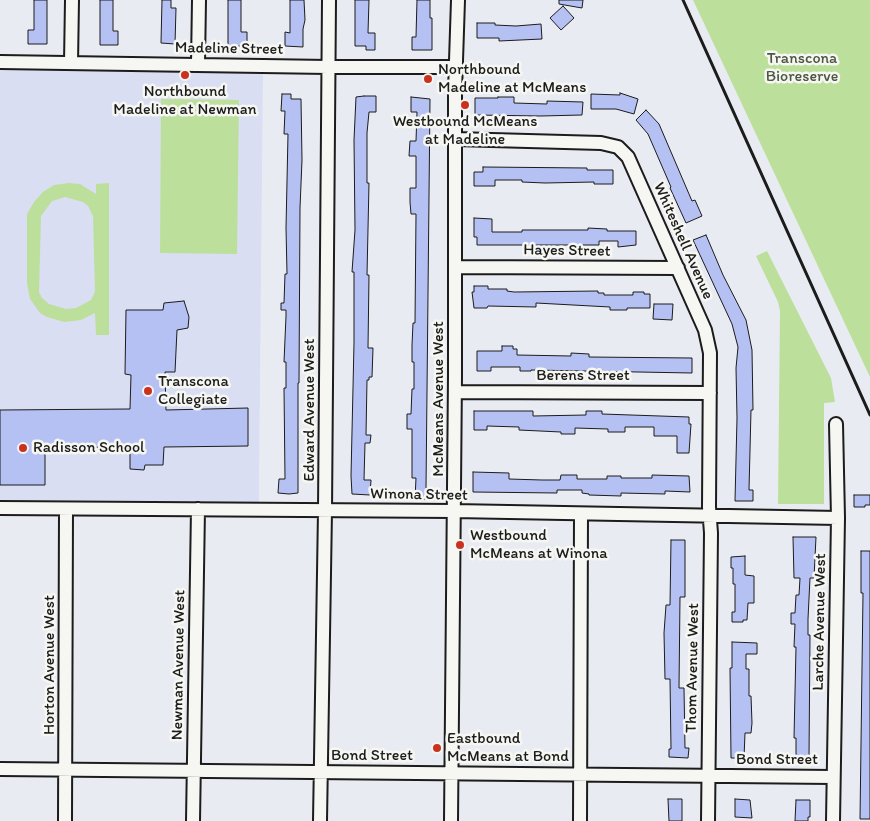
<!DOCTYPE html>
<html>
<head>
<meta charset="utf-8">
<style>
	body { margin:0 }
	canvas { display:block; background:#e9ebf2 }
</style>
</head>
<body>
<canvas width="870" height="821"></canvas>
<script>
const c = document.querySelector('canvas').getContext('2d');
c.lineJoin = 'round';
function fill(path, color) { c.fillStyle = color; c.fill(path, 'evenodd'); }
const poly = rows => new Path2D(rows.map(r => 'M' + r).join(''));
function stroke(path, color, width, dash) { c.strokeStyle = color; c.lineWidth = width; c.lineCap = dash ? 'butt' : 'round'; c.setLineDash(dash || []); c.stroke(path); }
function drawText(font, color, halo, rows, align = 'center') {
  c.font = font + ' Itim,sans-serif'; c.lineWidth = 5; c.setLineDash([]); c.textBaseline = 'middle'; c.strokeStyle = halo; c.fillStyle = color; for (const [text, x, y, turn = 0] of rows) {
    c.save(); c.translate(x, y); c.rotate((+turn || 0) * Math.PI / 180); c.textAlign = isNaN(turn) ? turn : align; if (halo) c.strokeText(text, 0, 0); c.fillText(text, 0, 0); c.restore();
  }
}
fill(poly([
	[0,62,263,66,259,480,259,502,262,510,0,508]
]), '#d9def2');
fill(poly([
	[693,0,870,0,870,377],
	[161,99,239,100,237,254,160,253],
	[69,183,80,184,96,194,96,184,109,183,109,335,96,335,95,313,81,320,64,322,47,317,40,313,30,299,27,283,27,214,34,202,43,192,54,185],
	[65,197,83,202,88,206,93,216,95,292,91,300,76,308,66,309,49,304,42,298,39,292,41,216,52,201],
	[767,251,831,378,835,402,824,403,824,504,778,504,780,311,778,302,756,256]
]), '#bce09b');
const building = poly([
	[34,0,47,0,47,44,28,44,28,30,34,30,34,0],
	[100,0,113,0,113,31,118,31,118,45,100,45,100,0],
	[162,0,171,0,171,8,176,8,175,44,161,43,162,0],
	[228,0,241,0,241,32,247,32,247,46,228,46,228,0],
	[290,0,304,0,305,20,303,29,303,47,285,46,285,32,290,33,290,0],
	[355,0,369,0,368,33,375,33,375,50,366,50,366,46,355,46,355,0],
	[417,0,430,0,430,18,432,18,432,50,412,50,412,37,416,37,417,0],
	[559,0,583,0,582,8,559,4,559,0],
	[563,6,574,18,561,30,550,18,563,6],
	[477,23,495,23,495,25,516,26,541,24,542,39,499,41,499,38,477,38,477,23],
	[620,93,638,99,634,114,616,109,591,109,591,94,620,95,620,93],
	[282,94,291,94,291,99,301,99,302,160,300,208,299,383,298,383,298,493,289,494,278,493,279,479,285,479,284,388,286,388,286,362,284,362,286,316,286,310,281,310,281,303,284,303,285,274,287,274,286,228,288,134,284,134,285,111,281,111,282,94],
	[364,96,376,96,376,112,369,112,367,133,367,183,369,183,367,275,369,275,368,348,373,348,372,377,369,377,369,380,367,380,366,435,371,435,370,443,365,443,364,480,371,480,370,495,352,494,351,476,354,343,354,272,352,272,355,230,354,140,356,97,364,96],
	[411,97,430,99,426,488,431,488,430,499,415,499,416,478,412,478,412,429,407,429,407,414,411,414,412,389,414,389,414,362,412,362,412,345,413,323,415,323,416,214,411,214,410,202,410,188,416,188,416,156,409,156,410,141,416,141,417,112,411,112,411,97],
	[498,97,514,97,514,103,547,104,547,101,583,102,582,115,541,116,475,115,475,98,498,98,498,97],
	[646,110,659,124,692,201,695,200,702,216,686,223,670,188,671,187,648,134,636,120,646,110],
	[483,167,587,168,587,170,613,170,613,184,594,184,594,182,545,183,522,182,522,180,495,180,495,186,474,186,474,172,483,172,483,167],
	[474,218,492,219,492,232,522,232,522,230,588,230,588,228,607,229,607,231,636,231,636,245,618,247,618,241,599,241,599,245,477,245,477,237,474,237,474,218],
	[706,235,723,275,746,320,752,350,753,410,751,410,749,490,753,490,753,501,735,501,737,418,736,368,738,347,732,324,693,240,706,235],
	[474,286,488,286,488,289,507,289,507,291,514,292,598,291,598,293,604,293,604,295,633,295,633,292,644,292,644,294,650,294,650,308,627,308,627,310,610,310,610,307,536,303,536,307,488,306,487,308,474,308,472,292,474,292,474,286],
	[184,301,189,317,188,328,177,330,175,372,165,372,166,410,248,408,248,446,164,447,163,465,145,465,144,470,130,469,130,448,45,446,45,485,0,485,0,410,130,409,131,375,125,374,126,310,163,310,164,303,184,301],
	[654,304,673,304,672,320,653,319,654,304],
	[502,346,513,346,513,349,517,349,517,355,571,356,571,353,589,354,589,357,692,358,692,373,531,370,531,371,520,371,520,367,491,367,491,371,477,371,477,351,502,351,502,346],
	[474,411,533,411,533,416,586,415,586,411,602,411,602,414,689,417,689,424,691,424,689,453,677,453,677,436,654,436,654,427,625,427,625,432,608,432,608,429,575,428,575,434,561,434,561,432,519,430,519,427,487,426,487,430,474,430,474,411],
	[473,472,509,473,509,479,542,480,560,480,561,475,577,475,577,479,607,479,607,476,621,476,621,478,652,478,652,475,689,476,690,492,665,491,665,494,621,493,621,496,589,495,589,494,582,493,582,490,557,490,557,493,473,492,473,472],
	[854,495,870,495,870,505,865,505,865,507,854,507,854,495],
	[793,537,816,537,814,578,810,578,808,619,808,635,810,635,809,758,796,758,796,738,794,738,796,647,794,647,795,624,791,624,791,613,795,613,796,595,799,595,800,578,794,578,793,537],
	[671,540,685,540,685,597,680,597,679,688,684,688,685,748,689,748,688,758,669,757,669,749,671,749,670,679,665,679,664,633,666,605,670,605,671,540],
	[861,551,870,551,870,819,860,819,863,593,861,593,861,551],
	[745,556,745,575,754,576,754,603,748,603,747,620,743,620,743,622,732,622,732,612,735,612,735,584,733,584,733,568,731,568,731,557,745,556],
	[732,642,757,643,757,654,746,654,746,669,749,669,749,696,751,696,752,723,751,733,745,733,744,758,731,758,730,668,732,668,732,642],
	[668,799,682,799,682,821,669,821,668,799],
	[735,799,750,800,752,818,735,817,735,799],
	[796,800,810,800,810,817,808,817,808,821,795,821,796,800]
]);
fill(building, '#b5c1f2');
stroke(building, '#1c1c1c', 1);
const minor = poly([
	[0,62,328,67,457,67],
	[71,63,72,0],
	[198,64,199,0],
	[455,139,601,143,618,147,628,157,705,330,710,353,709,507,711,533,708,821],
	[455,267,678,268],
	[455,392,710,393],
	[0,508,454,511,838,518],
	[0,769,833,777],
	[65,821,66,509],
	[193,821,198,509],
	[320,821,325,511,329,0],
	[451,821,455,376,455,91,458,0],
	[580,821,581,514],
	[833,821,838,518,836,424]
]);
stroke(minor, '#1c1c1c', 16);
stroke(minor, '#f6f6f2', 12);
stroke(poly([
	[683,0,870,415]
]), '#1c1c1c', 3);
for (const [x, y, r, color] of [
	[185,75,5,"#c8321e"],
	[428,79,5,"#c8321e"],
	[465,105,5,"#c8321e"],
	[148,391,5,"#c8321e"],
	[23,448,5,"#c8321e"],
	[460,545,5,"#c8321e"],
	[437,748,5,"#c8321e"]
]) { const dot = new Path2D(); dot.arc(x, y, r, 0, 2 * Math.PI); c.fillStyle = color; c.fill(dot); stroke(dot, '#f6f6f2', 2); }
drawText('16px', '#1c1c1c', '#f6f6f2', [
	["Madeline Street",229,49,1],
	["Whiteshell Avenue",683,241,66],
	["Hayes Street",567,251,1],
	["Berens Street",583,376],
	["McMeans Avenue West",439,399,-90],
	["Edward Avenue West",310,410,-90],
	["Winona Street",419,495,1],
	["Larche Avenue West",820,622,-89],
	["Horton Avenue West",50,665,-90],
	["Newman Avenue West",179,665,-89],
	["Thom Avenue West",693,668,-89],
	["Bond Street",372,756],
	["Bond Street",777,760]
]);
drawText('16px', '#4c5742', '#f6f6f2', [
	["Transcona",802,59],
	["Bioreserve",802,77]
]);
drawText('16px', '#1c1c1c', '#f6f6f2', [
	["Northbound",438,70],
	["Madeline at McMeans",438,88],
	["Northbound",185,92,"center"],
	["Madeline at Newman",185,110,"center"],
	["Westbound McMeans",465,122,"center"],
	["at Madeline",465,140,"center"],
	["Transcona",158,382],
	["Collegiate",158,400],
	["Radisson School",33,448],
	["Westbound",470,536],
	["McMeans at Winona",470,554],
	["Eastbound",447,739],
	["McMeans at Bond",447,757]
], 'left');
</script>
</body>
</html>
